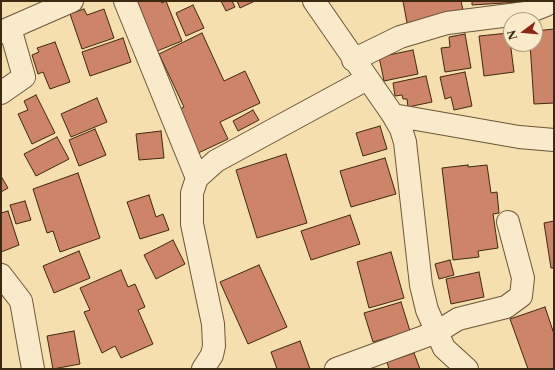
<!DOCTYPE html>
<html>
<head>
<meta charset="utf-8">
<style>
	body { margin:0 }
	#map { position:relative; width:555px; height:370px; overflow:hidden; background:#f5dfae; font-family:"Libre Caslon Text",serif }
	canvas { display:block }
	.frame { position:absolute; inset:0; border:2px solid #3d2911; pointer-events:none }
	.north { position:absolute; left:503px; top:12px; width:40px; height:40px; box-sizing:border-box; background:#f8eaca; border:1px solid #ad9d80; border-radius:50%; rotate:254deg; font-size:11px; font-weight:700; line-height:16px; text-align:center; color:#3d2911 }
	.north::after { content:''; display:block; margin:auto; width:14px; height:18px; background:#8f2418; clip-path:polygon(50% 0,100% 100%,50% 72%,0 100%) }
</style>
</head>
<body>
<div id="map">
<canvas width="555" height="370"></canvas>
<div class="frame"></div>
<div class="north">N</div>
</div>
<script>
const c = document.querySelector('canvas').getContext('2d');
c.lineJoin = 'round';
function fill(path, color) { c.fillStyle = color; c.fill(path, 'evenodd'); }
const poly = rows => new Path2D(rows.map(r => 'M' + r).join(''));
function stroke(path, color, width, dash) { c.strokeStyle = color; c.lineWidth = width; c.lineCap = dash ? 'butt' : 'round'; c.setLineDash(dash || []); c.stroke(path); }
const building = poly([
	[137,1,161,1,162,3,166,1,182,41,157,51,137,1],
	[221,1,232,1,235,7,226,11,221,1],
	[237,1,255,1,240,8,237,1],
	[403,1,461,1,463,10,407,23,403,1],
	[472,1,519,1,520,2,472,5,472,1],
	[193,5,204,28,186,36,176,13,193,5],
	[84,9,87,15,104,9,114,38,82,49,70,14,84,9],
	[554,29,554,103,534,104,530,44,535,44,535,31,554,29],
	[202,33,224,81,245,71,260,103,220,122,228,139,196,154,176,111,184,107,159,54,202,33],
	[509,33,514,72,484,76,479,36,509,33],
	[465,34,471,68,445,72,441,48,450,47,449,37,465,34],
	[123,38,131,62,90,76,82,52,123,38],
	[55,42,70,82,50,89,43,72,38,74,32,55,39,52,37,48,55,42],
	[413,50,418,74,384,81,379,57,413,50],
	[465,72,472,106,454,110,451,97,445,99,440,77,465,72],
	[426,76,432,102,408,107,407,99,403,99,402,95,395,96,393,83,426,76],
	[36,95,55,133,32,144,18,114,28,110,24,101,36,95],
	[97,98,107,122,71,137,61,114,97,98],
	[253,110,259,120,238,131,233,121,253,110],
	[380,126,387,149,363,156,356,133,380,126],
	[95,129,106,155,79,166,69,140,95,129],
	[161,131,164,158,139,160,136,134,161,131],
	[57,137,69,159,36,176,24,154,57,137],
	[286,154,307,223,257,238,236,170,286,154],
	[385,158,396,194,351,207,340,171,385,158],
	[468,165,468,167,487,165,491,193,497,192,499,213,493,214,498,248,478,251,479,257,453,260,442,168,468,165],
	[78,173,100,238,60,252,53,231,47,233,33,189,78,173],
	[1,176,8,188,1,192,1,176],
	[149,195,156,217,163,214,169,230,140,239,127,202,149,195],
	[25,201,31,220,16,224,10,205,25,201],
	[8,211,19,245,1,252,1,213,8,211],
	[350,215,360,244,311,260,301,231,350,215],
	[554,221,554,268,551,268,544,223,554,221],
	[173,240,185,264,156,279,144,255,173,240],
	[79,251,90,278,54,293,43,266,79,251],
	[391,252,404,298,369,308,357,262,391,252],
	[450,260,454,275,439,279,435,264,450,260],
	[259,265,287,327,248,344,220,282,259,265],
	[121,270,128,287,135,284,145,307,138,310,153,344,121,358,115,346,102,353,84,312,90,310,80,288,121,270],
	[479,272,484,297,451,304,446,279,479,272],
	[401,302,410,331,373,342,364,313,401,302],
	[545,307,554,334,554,369,528,369,510,319,545,307],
	[74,331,80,364,53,369,47,336,74,331],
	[300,341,310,369,277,369,271,352,300,341],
	[414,353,420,369,389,369,387,362,414,353]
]);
fill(building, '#ce8469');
stroke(building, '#3d2911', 1);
const minor = poly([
	[125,1,197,178],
	[314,1,393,115,401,129,405,142,421,285,427,310,444,348,467,369],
	[1,32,72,1],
	[353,60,400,37,447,23,526,13,546,5,545,1],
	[1,93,24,77,10,28],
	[393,115,519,137,554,140],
	[1,275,21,301,33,369],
	[203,369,212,355,214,346,213,324,192,224,192,193,197,178,216,161,367,79],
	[336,369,437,332,458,319,506,307,521,296,523,278,508,222]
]);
stroke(minor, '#6b5638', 24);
stroke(minor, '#f8eaca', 22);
</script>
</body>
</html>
